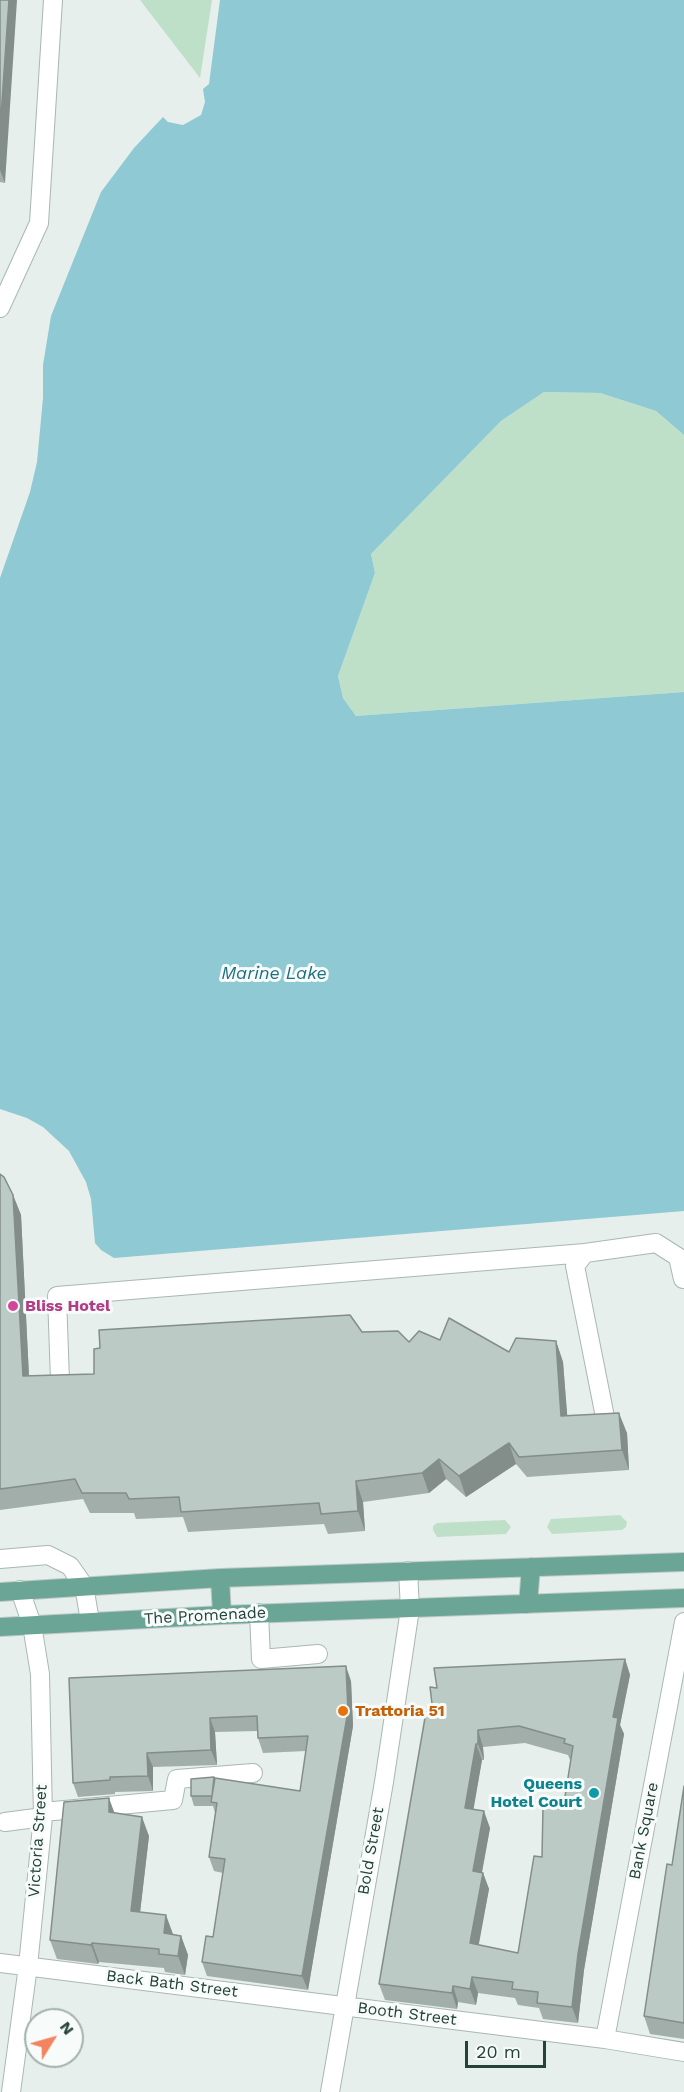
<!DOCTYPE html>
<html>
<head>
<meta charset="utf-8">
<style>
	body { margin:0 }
	#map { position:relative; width:684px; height:2092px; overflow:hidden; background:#e6efeb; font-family:"Work Sans",sans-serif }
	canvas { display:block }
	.north { position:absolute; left:24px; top:2008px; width:60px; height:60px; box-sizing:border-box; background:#f7fbf9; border:2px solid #a3b1ad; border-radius:50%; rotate:53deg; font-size:16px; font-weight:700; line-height:24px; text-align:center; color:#24423a }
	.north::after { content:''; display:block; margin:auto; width:21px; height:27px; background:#f4845f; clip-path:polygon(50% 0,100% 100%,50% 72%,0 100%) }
	.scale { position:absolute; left:465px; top:2041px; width:81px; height:27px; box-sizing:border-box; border:3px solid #24423a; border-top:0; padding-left:8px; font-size:18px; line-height:21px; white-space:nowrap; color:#24423a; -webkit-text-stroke:4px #f7fbf9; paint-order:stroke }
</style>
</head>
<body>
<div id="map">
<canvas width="684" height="2092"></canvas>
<div class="north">N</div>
<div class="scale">20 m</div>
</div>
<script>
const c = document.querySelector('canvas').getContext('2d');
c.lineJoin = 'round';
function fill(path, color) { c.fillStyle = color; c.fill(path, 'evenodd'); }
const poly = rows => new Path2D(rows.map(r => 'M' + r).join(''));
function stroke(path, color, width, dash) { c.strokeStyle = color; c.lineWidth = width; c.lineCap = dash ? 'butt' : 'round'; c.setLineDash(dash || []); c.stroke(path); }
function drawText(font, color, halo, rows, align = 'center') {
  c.font = font + ' "Work Sans",sans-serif'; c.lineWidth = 6; c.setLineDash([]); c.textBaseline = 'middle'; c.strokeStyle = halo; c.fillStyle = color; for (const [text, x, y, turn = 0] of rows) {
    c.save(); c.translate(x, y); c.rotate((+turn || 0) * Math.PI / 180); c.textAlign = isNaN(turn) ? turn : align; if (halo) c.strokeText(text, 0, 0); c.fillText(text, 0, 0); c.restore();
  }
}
fill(poly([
	[140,0,212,0,200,78],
	[544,392,600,393,656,411,684,435,684,692,356,716,343,698,338,676,375,573,371,554,501,421],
	[620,1515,627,1522,626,1527,622,1530,552,1534,547,1527,551,1519],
	[505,1520,511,1527,506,1534,437,1537,433,1530,433,1526,437,1523]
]), '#bfe0c8');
fill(poly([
	[220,0,684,0,684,435,656,411,600,393,544,392,501,421,371,554,375,573,338,676,343,698,356,716,684,692,684,1211,114,1258,101,1250,95,1243,91,1199,86,1182,69,1151,43,1127,27,1118,0,1109,0,578,30,492,37,462,43,398,43,365,51,316,101,192,134,148,163,117,168,122,183,125,201,115,205,102,203,89,209,84]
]), '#8ec9d4');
const minor = poly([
	[0,308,39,223,53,0],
	[60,1381,57,1296,585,1253],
	[605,1417,575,1266,585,1253,656,1243,678,1257,683,1279],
	[0,1559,48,1555,70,1566,84,1586,90,1621],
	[259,1613,261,1659,318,1654],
	[43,1812,173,1800,177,1779,253,1773],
	[5,1822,43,1817],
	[0,1963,605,2039,684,2052],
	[605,2039,684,1622],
	[11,2092,28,1966,43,1817,40,1674,32,1625,20,1590],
	[330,2092,384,1782,410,1609,408,1571]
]);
const major = poly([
	[220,1578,222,1615],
	[0,1592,220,1578,684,1562],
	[528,1604,531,1567],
	[0,1627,222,1615,684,1598]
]);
stroke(minor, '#a8b8b2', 20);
stroke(major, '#c2cac8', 20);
stroke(minor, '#fff', 18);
stroke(major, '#6aa596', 18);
fill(poly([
	[0,0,5,183,0,182],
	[0,1174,13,1195,21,1215,29,1376,94,1374,362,1332,409,1342,440,1340,509,1352,556,1341,563,1362,567,1416,627,1433,629,1470,527,1477,516,1464,466,1497,446,1479,429,1493,363,1502,365,1531,328,1534,324,1524,188,1532,183,1517,136,1519,134,1513,90,1513,83,1499,0,1510],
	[625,1659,630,1675,620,1725,624,1734,584,1970,578,2023,543,2019,539,2008,518,2005,515,1998,478,1993,476,2005,458,2002,457,2009,385,2000,379,1984,433,1712,437,1688],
	[525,1743,568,1755,570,1760,571,1760,563,1809,542,1857,518,1953,478,1945,489,1889,483,1873,482,1873,490,1828,473,1809,482,1760,484,1760,483,1747],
	[69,1678,351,1681,353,1726,308,1990,207,1976,202,1962,213,1937,223,1873,214,1871,209,1857,215,1813,213,1806,194,1806,191,1796,215,1778,300,1791,306,1751,263,1753,258,1738,258,1731,215,1732,217,1765,153,1767,153,1791,115,1792,115,1794,78,1797,73,1783],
	[684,1786,684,2039,650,2034,644,2016,672,1865],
	[114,1812,149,1836,140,1912,172,1935,181,1936,188,1955,185,1975,165,1972,164,1968,99,1962,98,1964,57,1959,50,1940]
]), '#a1aea9');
fill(poly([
	[9,0,17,0,5,183,0,170,0,131],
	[13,1195,21,1215,30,1397,23,1376],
	[556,1341,563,1362,569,1437,561,1416],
	[619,1413,627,1433,629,1470,622,1450],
	[509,1443,516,1464,466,1497,459,1476],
	[439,1459,446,1479,429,1493,422,1473],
	[356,1481,363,1502,365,1531,358,1511],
	[625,1659,630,1675,620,1725,624,1734,584,1970,578,2023,572,2007,578,1954,613,1717],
	[346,1666,351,1681,353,1726,308,1990,302,1976],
	[210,1718,215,1732,217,1765,211,1750],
	[478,1730,483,1747,484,1760,478,1744],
	[476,1744,482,1760,471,1824,465,1808],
	[147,1753,153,1767,153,1791,148,1776],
	[109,1798,116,1817,109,1812],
	[484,1811,490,1828,479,1887,473,1871],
	[142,1817,149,1836,138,1930,131,1911],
	[483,1873,489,1889,476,1960,470,1943],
	[166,1915,173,1934,171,1952,164,1933],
	[181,1936,188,1955,185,1975,178,1956],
	[92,1943,99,1962,98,1964,91,1945],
	[472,1977,478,1993,476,2005,470,1989],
	[453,1986,458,2002,457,2009,452,1993]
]), '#838d89');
const building = poly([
	[0,0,9,0,0,131,0,0],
	[0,1174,4,1177,13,1195,23,1376,94,1374,94,1349,100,1348,99,1330,350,1315,362,1332,398,1331,409,1342,419,1331,440,1340,449,1318,509,1352,516,1338,556,1341,561,1416,619,1413,622,1450,519,1457,509,1443,459,1476,439,1459,422,1473,356,1481,358,1511,321,1514,319,1503,181,1512,179,1497,129,1499,126,1493,82,1493,75,1479,0,1489,0,1174],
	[625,1659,613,1717,618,1718,578,1954,572,2007,537,2003,538,1992,512,1989,513,1982,472,1977,470,1989,453,1986,452,1993,379,1984,426,1712,433,1712,430,1687,437,1688,434,1668,625,1659],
	[519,1726,565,1739,564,1743,573,1746,563,1809,543,1807,542,1857,534,1856,518,1953,470,1943,483,1873,473,1871,484,1811,465,1808,476,1744,478,1744,478,1730,519,1726],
	[346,1666,348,1711,302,1976,202,1962,206,1936,213,1937,225,1859,209,1857,217,1803,211,1802,215,1778,300,1791,308,1736,258,1738,257,1716,210,1718,211,1750,147,1753,148,1776,110,1777,110,1780,73,1783,69,1678,346,1666],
	[214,1777,212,1796,191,1796,191,1779,214,1777],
	[684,1786,684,2023,644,2016,667,1864,672,1865,684,1786],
	[109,1798,109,1812,142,1817,131,1911,166,1915,164,1933,181,1936,178,1956,159,1954,159,1949,92,1943,91,1945,50,1940,64,1802,109,1798]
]);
fill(building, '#bbcac4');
stroke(building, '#838d89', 1.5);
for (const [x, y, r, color] of [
	[13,1306,6,"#d1479c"],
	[343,1711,6,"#e8710a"],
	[594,1793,6,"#0f9aa8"]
]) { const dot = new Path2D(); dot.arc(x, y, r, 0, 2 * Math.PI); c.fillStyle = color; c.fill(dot); stroke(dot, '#f7fbf9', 2); }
drawText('bold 16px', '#b23c85', '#f7fbf9', [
	["Bliss Hotel",25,1306]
], 'left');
drawText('16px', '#24423a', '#f7fbf9', [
	["The Promenade",205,1616,-3],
	["Bank Square",644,1831,-79],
	["Victoria Street",38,1841,-86],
	["Bold Street",371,1851,-80],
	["Back Bath Street",172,1984,7],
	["Booth Street",407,2014,7]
]);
drawText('bold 16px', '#c56008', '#f7fbf9', [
	["Trattoria 51",355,1711]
], 'left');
drawText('bold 16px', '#0d838f', '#f7fbf9', [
	["Queens",582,1784],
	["Hotel Court",582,1802]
], 'right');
drawText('italic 18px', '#1c6f80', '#f7fbf9', [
	["Marine Lake",274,974]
]);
</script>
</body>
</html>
